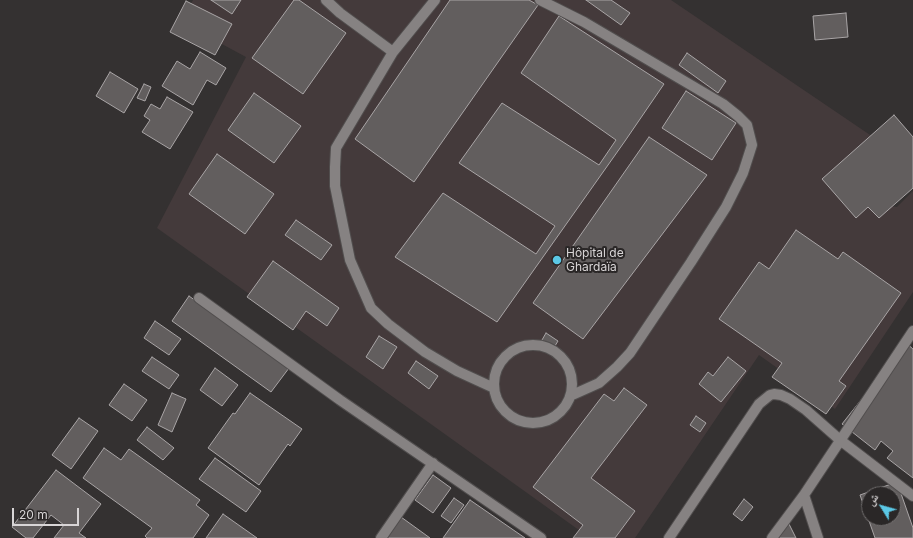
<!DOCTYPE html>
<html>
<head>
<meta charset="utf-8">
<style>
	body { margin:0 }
	#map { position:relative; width:913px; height:538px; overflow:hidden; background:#343131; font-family:Inter,"Noto Naskh Arabic",sans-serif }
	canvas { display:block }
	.north { position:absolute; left:861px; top:486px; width:40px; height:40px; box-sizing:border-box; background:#2a2727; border:1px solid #706d6d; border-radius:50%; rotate:307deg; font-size:11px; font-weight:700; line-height:16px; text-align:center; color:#d8d5d6 }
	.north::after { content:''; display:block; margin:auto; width:14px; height:18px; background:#5bc8e6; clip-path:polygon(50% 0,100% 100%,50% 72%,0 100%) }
	.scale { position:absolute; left:12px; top:508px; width:67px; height:18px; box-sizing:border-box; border:2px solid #d8d5d6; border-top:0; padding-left:5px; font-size:12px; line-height:14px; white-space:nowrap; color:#d8d5d6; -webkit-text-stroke:3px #2a2727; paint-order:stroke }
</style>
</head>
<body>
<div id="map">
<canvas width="913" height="538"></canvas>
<div class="north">ش</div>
<div class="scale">20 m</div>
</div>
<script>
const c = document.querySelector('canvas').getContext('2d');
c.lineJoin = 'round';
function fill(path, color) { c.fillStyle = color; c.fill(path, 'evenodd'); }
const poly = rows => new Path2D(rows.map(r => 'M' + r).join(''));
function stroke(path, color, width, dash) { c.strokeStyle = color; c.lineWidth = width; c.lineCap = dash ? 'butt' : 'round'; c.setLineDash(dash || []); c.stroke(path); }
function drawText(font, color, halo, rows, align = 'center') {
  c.font = font + ' Inter,sans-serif'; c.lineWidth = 4; c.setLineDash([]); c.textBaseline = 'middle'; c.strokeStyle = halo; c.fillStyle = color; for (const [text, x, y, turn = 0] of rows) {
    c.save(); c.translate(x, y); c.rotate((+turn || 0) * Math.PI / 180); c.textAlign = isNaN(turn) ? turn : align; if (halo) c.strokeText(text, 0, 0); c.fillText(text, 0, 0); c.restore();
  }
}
fill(poly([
	[193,0,671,0,876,139,875,204,897,207,913,191,913,292,835,409,759,355,635,538,590,538,157,228,246,57,181,22]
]), '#443a3b');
const building = poly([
	[211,0,241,0,232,14,211,0],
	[294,0,299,0,346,33,303,94,252,58,294,0],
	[450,0,529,0,538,5,414,182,355,139,450,0],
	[586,0,611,0,630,13,621,25,586,0],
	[186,1,232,24,215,55,170,32,186,1],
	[846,13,848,37,815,40,813,16,846,13],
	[559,16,664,84,625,141,497,322,395,257,443,193,536,254,555,226,459,163,502,103,599,165,616,140,521,73,559,16],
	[200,52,226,68,216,85,207,80,193,105,162,86,177,61,190,69,200,52],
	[687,53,726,81,718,93,679,65,687,53],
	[110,72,138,89,124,113,96,96,110,72],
	[144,84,151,87,145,101,137,98,144,84],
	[686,91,736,123,712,160,662,128,686,91],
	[254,93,301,126,274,163,228,130,254,93],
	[167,97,193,112,170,149,142,132,150,120,144,116,151,104,160,109,167,97],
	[894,115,913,137,913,188,879,218,868,207,856,218,822,179,894,115],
	[649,137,707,175,583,339,533,303,649,137],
	[217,154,274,194,245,234,189,194,217,154],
	[296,220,332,245,321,260,285,235,296,220],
	[796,230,838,259,843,252,901,293,839,381,846,386,826,414,772,377,782,363,719,319,759,262,769,269,796,230],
	[273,261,339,308,327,326,306,311,293,330,247,297,273,261],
	[189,296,289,368,271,392,172,321,189,296],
	[155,321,181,339,169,355,144,338,155,321],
	[546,333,558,341,550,354,538,347,546,333],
	[379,336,397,347,383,369,366,357,379,336],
	[906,343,913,349,913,478,887,458,893,451,881,441,875,450,842,424,906,343],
	[152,357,179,375,169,389,142,371,152,357],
	[728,357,746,371,721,402,699,384,708,372,713,376,728,357],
	[416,361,438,376,429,389,408,373,416,361],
	[215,368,238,385,222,406,200,390,215,368],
	[124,384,147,400,132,421,109,405,124,384],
	[624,388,647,405,591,478,635,511,615,538,573,538,583,525,533,487,604,394,614,401,624,388],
	[172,393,186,399,172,432,158,425,172,393],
	[250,393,302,429,290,446,288,444,259,485,208,448,233,413,235,414,250,393],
	[696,416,706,423,700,432,690,425,696,416],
	[79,418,98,431,71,469,52,455,79,418],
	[147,427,174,448,163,460,137,440,147,427],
	[104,448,121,460,129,449,200,500,196,505,209,515,193,538,147,538,145,536,152,528,83,478,104,448],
	[215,458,261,491,246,512,199,479,215,458],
	[56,470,101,504,79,533,86,538,54,538,64,525,51,515,33,538,26,538,12,527,56,470],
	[433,475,451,488,433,513,415,500,433,475],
	[897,482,913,528,913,538,875,538,860,495,897,482],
	[869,494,893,494,893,518,869,518,869,494],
	[454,498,464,505,451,523,441,516,454,498],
	[744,499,753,507,742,521,733,514,744,499],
	[470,500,525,538,443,538,470,500],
	[223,514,257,538,206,538,223,514],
	[784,514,796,538,778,538,773,529,784,514],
	[401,517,430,538,387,538,401,517]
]);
fill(building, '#625e5e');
stroke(building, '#a9a5a6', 1);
const service = poly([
	[326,0,340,13,393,52],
	[435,0,393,52,336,148,335,167,335,186,350,260,371,308,388,324,425,352,457,371,494,388],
	[540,0,584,22,723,104,738,116,747,125,752,145,743,173,726,207,691,262,630,353,617,367,599,383,570,396],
	'494 384a39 39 0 1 1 78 0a39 39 0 1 1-78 0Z'
]);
const minor = poly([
	[199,298,340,400,541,538],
	[804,495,818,538],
	[381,538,433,463],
	[669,538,759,404,770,395,774,394,781,395,790,399,806,410,840,440,913,496],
	[772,538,804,495,913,331]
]);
stroke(service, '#514e4e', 12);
stroke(minor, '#514e4e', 12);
stroke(service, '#868282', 10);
stroke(minor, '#868282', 10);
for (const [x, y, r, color] of [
	[557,260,5,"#5bc8e6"]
]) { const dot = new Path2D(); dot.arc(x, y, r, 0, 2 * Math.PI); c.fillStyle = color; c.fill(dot); stroke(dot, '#2a2727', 1.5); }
drawText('12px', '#d8d5d6', '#2a2727', [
	["Hôpital de",566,253],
	["Ghardaïa",566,267]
], 'left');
</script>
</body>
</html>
